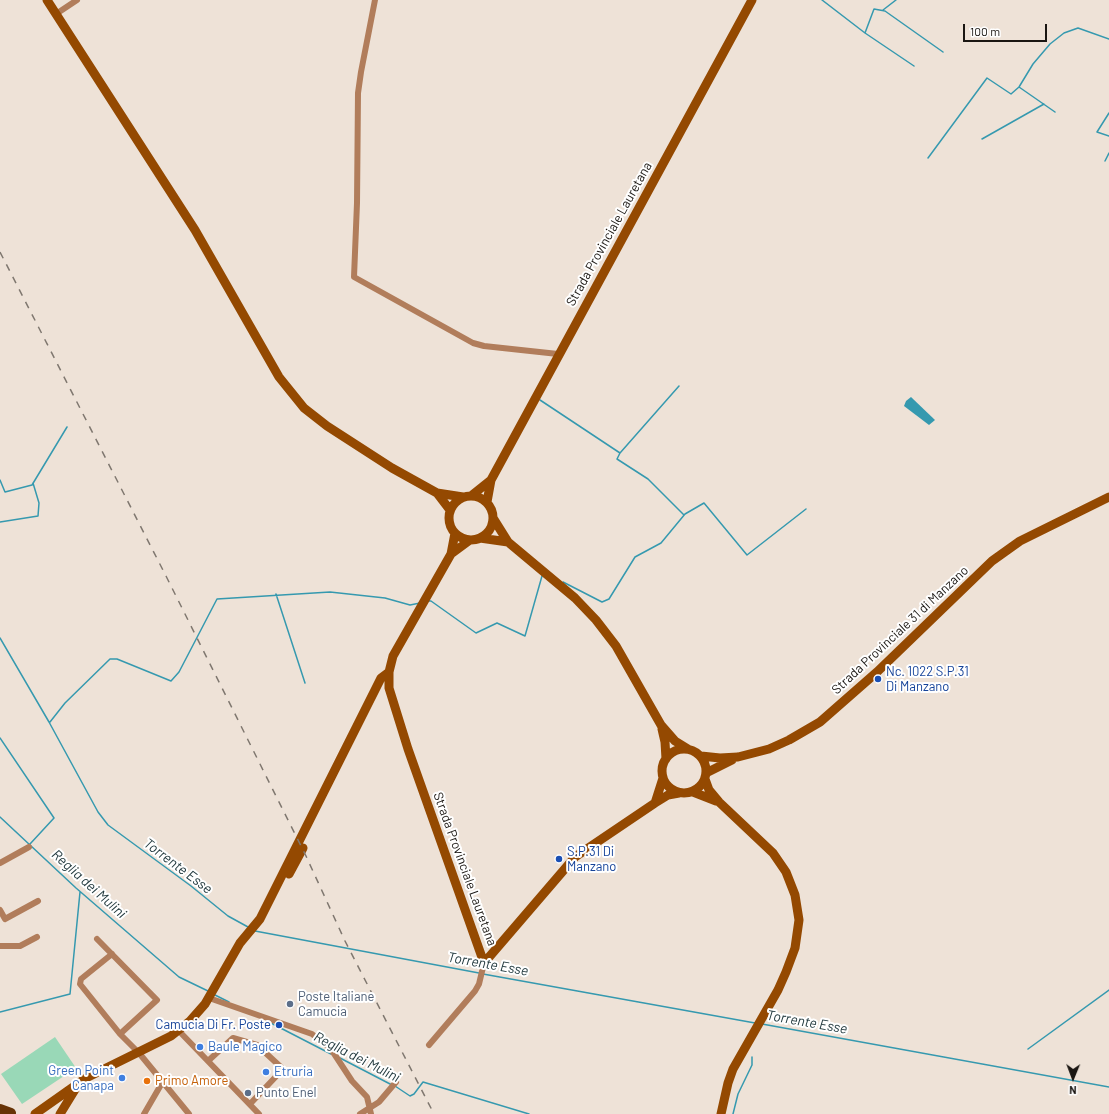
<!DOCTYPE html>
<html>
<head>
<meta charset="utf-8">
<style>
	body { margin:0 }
	#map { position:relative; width:1109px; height:1114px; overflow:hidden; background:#eee2d7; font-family:Barlow,sans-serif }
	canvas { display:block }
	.north { position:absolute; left:1053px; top:1058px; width:40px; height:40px; -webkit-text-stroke:3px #fff; paint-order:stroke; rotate:181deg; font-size:11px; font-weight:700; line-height:16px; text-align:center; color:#1a1612 }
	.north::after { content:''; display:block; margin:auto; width:14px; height:18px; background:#1a1612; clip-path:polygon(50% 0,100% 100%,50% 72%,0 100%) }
	.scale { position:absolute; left:963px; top:24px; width:84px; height:18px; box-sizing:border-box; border:2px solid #1a1612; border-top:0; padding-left:5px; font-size:12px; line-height:14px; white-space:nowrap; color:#1a1612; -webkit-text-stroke:3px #fff; paint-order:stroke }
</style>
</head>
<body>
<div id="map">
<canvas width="1109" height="1114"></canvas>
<div class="north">N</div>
<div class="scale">100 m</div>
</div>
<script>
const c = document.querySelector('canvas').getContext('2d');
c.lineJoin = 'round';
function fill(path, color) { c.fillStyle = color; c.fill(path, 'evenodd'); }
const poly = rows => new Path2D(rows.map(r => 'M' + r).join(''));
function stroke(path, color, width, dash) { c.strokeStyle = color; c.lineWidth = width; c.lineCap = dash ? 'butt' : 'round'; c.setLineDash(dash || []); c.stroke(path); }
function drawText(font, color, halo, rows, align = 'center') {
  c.font = font + ' Barlow,sans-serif'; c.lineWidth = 4; c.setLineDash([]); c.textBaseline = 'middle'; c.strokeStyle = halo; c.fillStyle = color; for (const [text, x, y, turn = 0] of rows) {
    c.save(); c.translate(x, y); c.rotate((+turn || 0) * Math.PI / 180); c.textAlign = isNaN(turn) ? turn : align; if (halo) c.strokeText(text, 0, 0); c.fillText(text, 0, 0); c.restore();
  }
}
fill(poly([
	[55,1037,76,1068,22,1104,1,1074]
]), '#99d8b7');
fill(poly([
	[911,397,935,420,929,425,904,406,906,401]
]), '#3599af');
stroke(poly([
	[822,0,865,33,914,66],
	[883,10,896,0],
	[865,33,874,9,885,11,943,52],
	[1019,87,1055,112],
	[1109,113,1097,132,1109,136],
	[982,139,1044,104],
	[928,158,987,78,1011,94,1019,87,1033,64,1050,44,1064,33,1078,28,1109,39],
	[1105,161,1109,153],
	[679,386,620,453,617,459,648,479,684,515],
	[540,400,620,453],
	[0,480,5,492,32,485,67,427],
	[0,522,38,516,39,503,33,483],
	[563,582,602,602,609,599,635,557,661,543,685,514,704,503,747,555,806,509],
	[276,594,305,683],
	[427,601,431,601,476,633,497,623,525,636,542,576],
	[0,638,49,722,98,812,108,825,191,886,228,916,248,927],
	[50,722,65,703,110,659,117,659,171,681,179,672,217,599,330,592,385,598,410,605,420,603],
	[0,738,54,818,30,844],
	[0,817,76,888,179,977,208,991],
	[255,931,479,973],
	[483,974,755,1023],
	[215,995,229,1002],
	[0,1012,70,994,80,892],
	[267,1021,331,1054],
	[762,1024,1109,1087],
	[1028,1049,1109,990],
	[340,1058,392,1085],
	[395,1086,410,1096,414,1094,423,1082,529,1114],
	[733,1114,738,1094,752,1065,752,1057]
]), '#3599af', 1.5);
stroke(poly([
	[375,0,361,72,358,93,357,203,354,277,473,343,484,346,558,354],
	[56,14,77,0],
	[0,863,29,847],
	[0,910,5,919,38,901],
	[97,939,157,1000,120,1034],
	[0,946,20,946,37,937],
	[112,954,81,979,80,984,120,1034,139,1053,189,1114],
	[209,998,312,1034,331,1049,352,1081,367,1097,371,1114],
	[178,1030,259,1114],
	[429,1045,475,991,479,984,484,963],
	[208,1061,233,1038,257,1045,283,1069,250,1104],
	[144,1114,162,1083],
	[360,1114,379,1102,396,1082]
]), '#b17d5b', 6);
stroke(poly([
	[47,0,195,230,279,377,304,408,327,426,392,468,437,493,463,497],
	[437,493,450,510],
	[471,496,491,480],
	'449 518a22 22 0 1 1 44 0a22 22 0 1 1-44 0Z',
	[487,502,491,480,752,0],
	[493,518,508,542,575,598,596,620,616,646,661,725,675,741,688,749],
	[455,533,451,554,393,656,389,672,389,688,408,749,484,963,575,857,655,803,668,795,679,793],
	[480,538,508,542],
	[451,554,470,540],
	[662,729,665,742,666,759],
	'662 771a22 22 0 1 1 44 0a22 22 0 1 1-44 0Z',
	[701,756,720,758,738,757,769,749,789,740,820,722,877,672,992,561,1020,541,1109,497],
	[706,773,732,760],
	[705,779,709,790,719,802,773,853,786,872,795,895,799,920,795,948,786,972,778,990,733,1069,728,1083,721,1114],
	[693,792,716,801],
	[655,803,663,778],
	[289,874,303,848],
	[35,1114,86,1078,171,1036,190,1021,205,1004,240,943,260,919,375,690,381,678,389,672],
	[60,1114,76,1088]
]), '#944901', 9);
stroke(poly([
	[0,1109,11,1113]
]), '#673306', 10);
stroke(poly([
	[0,252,166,576,306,856,345,941,434,1114]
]), '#7f776f', 1.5, [7, 7]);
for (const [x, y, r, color] of [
	[878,679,4,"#1a4fb4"],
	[559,859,4,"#1a4fb4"],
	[290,1004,4,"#5c6f8a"],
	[279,1025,4,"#1a4fb4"],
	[200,1047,4,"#3f7fe0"],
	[266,1072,4,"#3f7fe0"],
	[122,1078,4,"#3f7fe0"],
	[147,1081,4,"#e8710a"],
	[248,1093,4,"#5c6f8a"]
]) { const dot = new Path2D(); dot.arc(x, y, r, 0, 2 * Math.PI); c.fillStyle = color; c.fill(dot); stroke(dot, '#fff', 1.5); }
drawText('13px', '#1a1612', '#fff', [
	["Strada Provinciale Lauretana",609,234,-61],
	["Strada Provinciale 31 di Manzano",900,630,-43],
	["Strada Provinciale Lauretana",465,869,70]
]);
drawText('13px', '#164399', '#fff', [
	["Nc. 1022 S.P.31",886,672],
	["Di Manzano",886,687],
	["S.P.31 Di",567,852],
	["Manzano",567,867],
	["Camucia Di Fr. Poste",271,1025,"right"]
], 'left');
drawText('13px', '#4e5e75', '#fff', [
	["Poste Italiane",298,997],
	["Camucia",298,1012],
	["Punto Enel",256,1093]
], 'left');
drawText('13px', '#366cbe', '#fff', [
	["Baule Magico",208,1047],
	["Green Point",114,1071,"right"],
	["Canapa",114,1086,"right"],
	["Etruria",274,1072]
], 'left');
drawText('13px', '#c56008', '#fff', [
	["Primo Amore",155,1081]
], 'left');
drawText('italic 14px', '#22393e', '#fff', [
	["Torrente Esse",178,866,37],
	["Reglia dei Mulini",89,884,42],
	["Torrente Esse",488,964,10],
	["Torrente Esse",807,1022,10],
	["Reglia dei Mulini",357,1057,27]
]);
</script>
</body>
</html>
